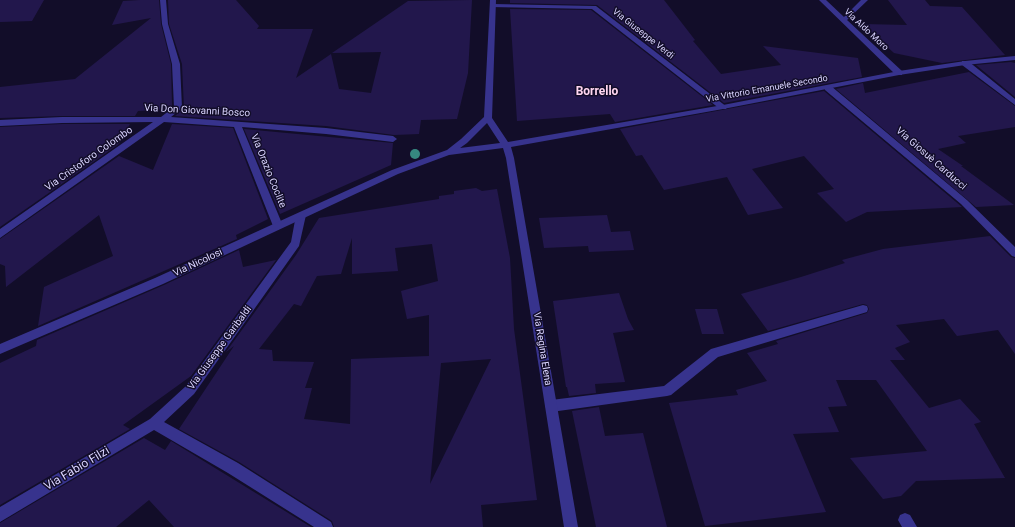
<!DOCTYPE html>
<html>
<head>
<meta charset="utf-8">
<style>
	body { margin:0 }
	canvas { display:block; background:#120d29 }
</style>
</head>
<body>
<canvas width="1015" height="527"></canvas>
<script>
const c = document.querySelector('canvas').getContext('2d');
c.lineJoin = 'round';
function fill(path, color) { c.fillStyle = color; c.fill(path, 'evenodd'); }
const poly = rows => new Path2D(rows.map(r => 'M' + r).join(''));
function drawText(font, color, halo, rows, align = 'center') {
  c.font = font + ' Roboto,sans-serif'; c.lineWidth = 3; c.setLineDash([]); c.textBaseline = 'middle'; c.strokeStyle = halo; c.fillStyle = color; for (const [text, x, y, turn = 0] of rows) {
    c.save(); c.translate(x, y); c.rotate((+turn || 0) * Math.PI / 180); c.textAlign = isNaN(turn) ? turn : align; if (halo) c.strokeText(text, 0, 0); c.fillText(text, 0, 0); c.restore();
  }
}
fill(poly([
	[0,0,44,0,32,21,0,22],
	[140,0,159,0,161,24,171,64,172,106,169,109,138,111,135,116,62,116,0,118,0,87,75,79,151,18,112,25,123,1],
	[168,0,236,0,259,26,257,29,313,29,296,78,331,54,339,89,371,93,381,52,332,53,408,1,472,0,468,73,457,119,421,120,419,134,394,135,326,126,175,116,184,108,182,64,169,24],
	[510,0,664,0,695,40,693,41,721,74,781,65,763,46,858,58,862,77,724,103,597,5,510,3],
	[888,0,925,0,930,6,962,7,1005,55,942,63,894,53,862,24,907,25],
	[510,9,591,10,713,105,615,122,610,114,517,121],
	[1011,62,1015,63,1015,97,976,65],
	[969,72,1015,106,1015,127,958,136,966,143,938,149,963,166,961,166,1014,205,976,207,836,89,863,83,865,93],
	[824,91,962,207,867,212,846,222,817,193,834,189,804,156,752,169,783,208,748,215,727,177,664,190,642,155,636,156,620,129],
	[62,124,130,124,119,144,0,227,0,127],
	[172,124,233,128,268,219,236,235,237,239,38,326,44,287,113,256,99,215,6,287,5,266,0,264,0,239,119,156,153,170],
	[244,129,393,143,391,165,280,214],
	[476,188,482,191,497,189,510,258,514,329,537,500,481,505,483,527,334,527,332,521,239,462,179,429,234,346,226,352,296,255,319,218,439,199,439,196,454,194,454,191],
	[352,238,352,274,398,271,395,248,432,244,438,281,401,291,407,319,429,315,429,356,351,359,350,424,304,419,312,388,305,388,314,362,273,361,272,350,259,349,294,304,301,306,317,276,341,274],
	[491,359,430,484,441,363],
	[607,215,611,232,630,231,634,250,589,252,588,246,544,248,539,218],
	[990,236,1011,257,1015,258,1015,354,998,330,957,336,944,319,896,325,910,342,895,348,905,360,890,360,929,408,960,399,981,422,974,424,1005,478,916,481,901,496,883,499,850,458,927,451,876,380,836,380,847,406,828,407,839,432,793,434,826,512,705,526,669,403,738,395,736,390,767,381,747,353,778,344,776,341,867,313,869,309,867,305,863,304,768,331,741,294,801,277,845,263,842,260,883,249],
	[239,250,243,267,276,260,191,376,123,425,130,429,0,505,0,363,36,346,37,340,164,285],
	[619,293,628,319,634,330,613,333,625,382,595,384,596,393,569,396,567,387,566,387,553,301],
	[695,309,717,309,724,334,702,334],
	[599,407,605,436,643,433,667,527,596,527,572,411],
	[144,438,165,450,171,441,311,527,174,527,149,500,116,527,0,527,0,523]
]), '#22174c');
fill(poly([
	[160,0,166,0,168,24,180,64,182,108,171,117,326,128,393,136,397,139,393,142,326,134,242,127,283,226,278,230,273,226,234,127,164,122,0,238,0,229,153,122,62,123,0,126,0,120,62,117,161,117,174,107,172,64,162,24,160,0],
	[819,0,826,0,844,17,861,0,868,0,847,20,902,71,902,75,896,75,819,0],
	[493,4,596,6,727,107,726,109,720,109,592,9,491,7,491,5,493,4],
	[962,61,968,61,1015,99,1015,105,962,65,962,61],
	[825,86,831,86,967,200,1015,247,1015,257,1012,256,961,204,825,90,825,86],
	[301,212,306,215,299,246,194,394,164,422,238,463,331,522,333,527,314,527,228,473,154,430,0,522,0,507,150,419,186,386,291,242,296,215,301,212],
	[863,305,867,306,868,309,867,312,718,357,671,395,667,396,551,412,547,410,545,406,547,402,551,400,664,386,711,349,863,305],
	[905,513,910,515,917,527,902,527,898,520,900,515,905,513]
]), '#37338d');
fill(poly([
	[490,0,496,0,492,118,508,142,723,105,899,71,965,61,1015,56,1015,60,965,65,899,75,723,109,511,147,514,158,578,527,564,527,506,158,503,148,449,155,398,174,163,284,0,354,0,344,155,278,392,170,447,150,461,139,484,117,490,0],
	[487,123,500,143,460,148,467,143,487,123]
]), '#37338d');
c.fillStyle = '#368880';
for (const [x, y] of [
	[415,154]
]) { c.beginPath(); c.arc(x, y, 5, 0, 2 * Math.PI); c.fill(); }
drawText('9px', '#dad4ff', '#120d29', [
	["Via Aldo Moro",866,30,43],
	["Via Giuseppe Verdi",643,34,38],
	["Via Vittorio Emanuele Secondo",767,89,-10]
]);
drawText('10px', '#dad4ff', '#120d29', [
	["Via Don Giovanni Bosco",197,111,3],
	["Via Cristoforo Colombo",89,159,-35],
	["Via Giosuè Carducci",931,159,41],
	["Via Orazio Coclite",268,171,68],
	["Via Nicolosi",198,263,-25],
	["Via Giuseppe Garibaldi",220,348,-54],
	["Via Regina Elena",542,349,81]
]);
drawText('bold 12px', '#ffd6f0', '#120d29', [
	["Borrello",597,92]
]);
drawText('12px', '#dad4ff', '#120d29', [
	["Via Fabio Filzi",77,469,-31]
]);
</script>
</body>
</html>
